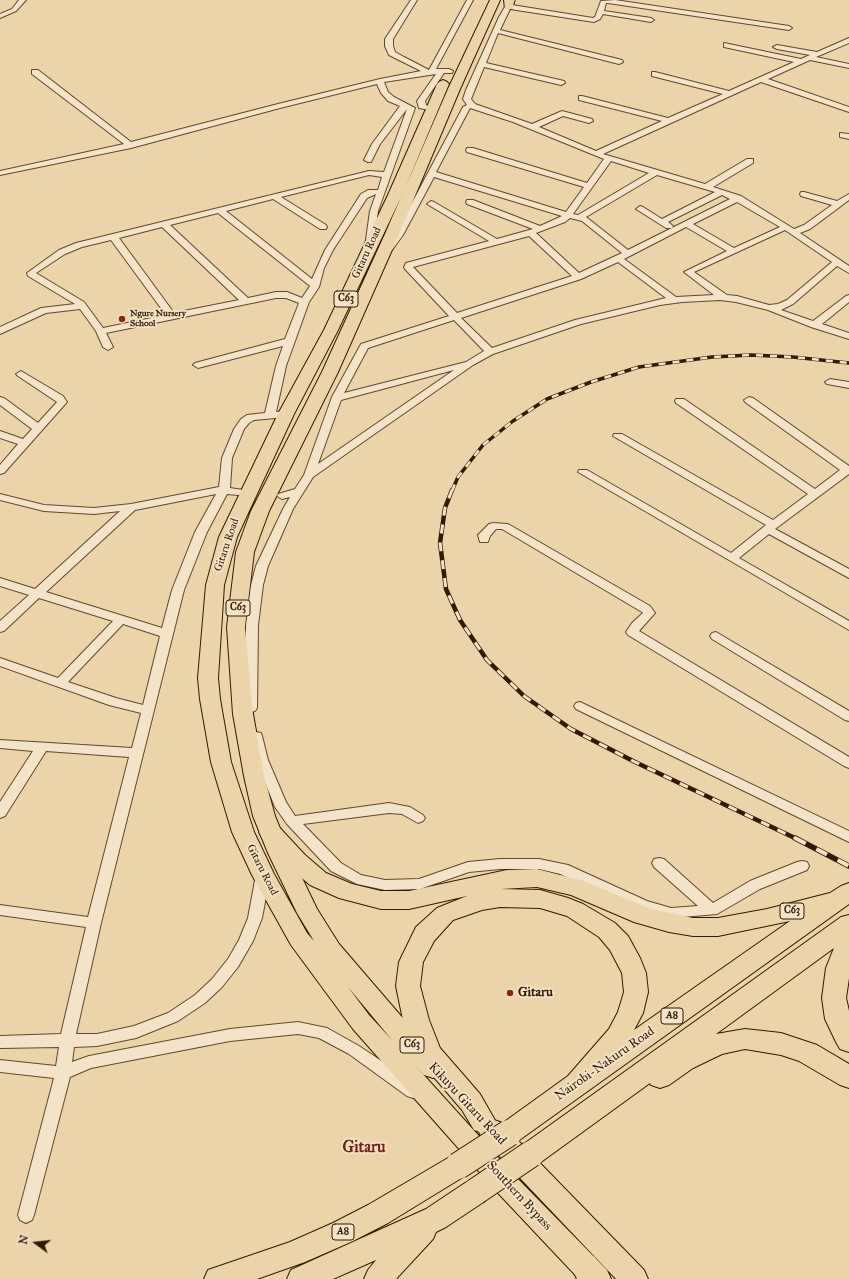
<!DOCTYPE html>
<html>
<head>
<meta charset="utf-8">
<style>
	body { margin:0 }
	#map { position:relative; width:849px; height:1279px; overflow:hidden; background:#ecd4aa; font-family:"IM FELL Great Primer",serif }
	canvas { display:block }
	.north { position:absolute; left:16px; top:1223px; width:40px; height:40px; -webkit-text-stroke:3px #f3e3c8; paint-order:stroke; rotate:285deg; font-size:11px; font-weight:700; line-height:16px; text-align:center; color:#311a00 }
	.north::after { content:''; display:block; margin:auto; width:14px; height:18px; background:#311a00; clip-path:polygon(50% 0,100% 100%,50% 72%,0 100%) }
</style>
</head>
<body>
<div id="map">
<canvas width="849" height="1279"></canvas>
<div class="north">N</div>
</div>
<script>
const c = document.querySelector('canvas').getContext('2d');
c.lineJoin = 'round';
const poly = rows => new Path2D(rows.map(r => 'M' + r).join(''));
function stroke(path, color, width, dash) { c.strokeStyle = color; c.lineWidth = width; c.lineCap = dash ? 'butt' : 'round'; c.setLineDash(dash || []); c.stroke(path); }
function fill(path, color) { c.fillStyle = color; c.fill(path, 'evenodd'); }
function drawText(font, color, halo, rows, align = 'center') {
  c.font = font + ' "IM FELL Great Primer",serif'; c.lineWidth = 3.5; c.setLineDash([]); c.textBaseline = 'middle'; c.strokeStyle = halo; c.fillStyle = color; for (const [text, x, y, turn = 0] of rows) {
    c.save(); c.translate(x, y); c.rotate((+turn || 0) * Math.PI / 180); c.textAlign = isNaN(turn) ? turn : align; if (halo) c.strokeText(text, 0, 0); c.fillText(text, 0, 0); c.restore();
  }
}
const minor = poly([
	[19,0,26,0,16,11,0,18,0,14,12,9,19,0],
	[411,0,417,0,393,39,393,46,395,52,404,57,429,70,467,0,473,0,436,69,449,69,453,71,452,73,444,73,425,101,426,105,431,108,430,110,419,108,417,101,436,74,384,82,388,92,394,97,415,108,378,211,373,247,369,250,365,247,370,211,376,194,367,198,333,250,324,268,319,287,309,302,286,366,276,412,286,411,291,414,286,417,254,420,249,423,244,429,232,458,230,488,243,490,244,492,239,495,227,494,207,532,184,590,101,923,76,1034,97,1034,134,1026,168,1013,195,995,212,979,228,959,239,940,248,918,256,875,258,871,263,870,268,871,270,875,262,918,253,941,238,967,222,987,205,1003,178,1021,136,1038,97,1046,74,1047,72,1062,89,1056,230,1029,298,1022,327,1028,359,1046,419,1086,421,1091,419,1096,413,1098,407,1096,349,1054,319,1038,298,1034,230,1041,91,1068,70,1077,34,1215,32,1220,26,1223,20,1220,18,1215,54,1078,0,1072,0,1060,56,1066,59,1047,0,1048,0,1036,61,1034,86,927,0,915,0,905,88,917,129,757,46,751,5,816,0,818,0,802,33,751,0,748,0,740,132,748,141,713,109,705,0,666,0,658,58,678,113,621,39,598,4,631,0,632,0,621,29,595,0,586,0,578,35,589,120,511,94,514,44,511,0,500,0,494,44,505,94,508,131,504,219,487,222,458,234,429,241,419,247,415,265,413,276,366,283,346,198,368,193,365,195,363,285,339,299,303,286,298,276,298,106,333,113,347,108,350,103,347,96,331,80,309,46,313,0,334,0,327,41,308,75,304,28,276,27,273,59,250,76,243,369,171,384,172,407,109,380,144,371,162,368,162,364,160,372,144,400,106,388,101,381,93,377,84,280,108,131,148,0,175,0,171,124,144,32,74,32,70,38,70,131,142,278,104,380,79,421,71,389,55,385,46,385,39,411,0],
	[369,175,382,177,378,190,368,190,361,194,325,250,312,279,226,211,273,199,320,229,326,229,327,227,326,225,281,197,369,175],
	[218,213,310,286,302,298,287,292,276,292,248,298,170,225,218,213],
	[162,227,239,300,174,313,119,238,162,227],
	[111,240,166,315,103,328,84,302,36,273,65,254,82,247,111,240],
	[216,494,195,532,172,590,162,628,46,592,135,510,216,494],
	[123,624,160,636,143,705,116,698,68,682,123,624],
	[509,0,515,0,512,5,593,18,595,17,601,1,615,0,789,26,792,28,789,30,608,3,606,3,604,11,651,18,654,20,651,22,603,14,600,19,594,22,510,9,500,30,622,60,623,62,619,64,498,33,486,63,564,81,565,83,561,85,484,67,471,99,475,104,532,124,562,111,592,119,593,121,589,123,563,116,539,127,596,151,662,121,579,100,579,96,582,96,668,118,723,94,652,76,652,72,655,72,729,91,794,62,724,47,724,43,801,59,810,55,777,49,773,47,777,45,817,52,849,38,849,43,816,57,849,64,849,68,810,60,768,79,849,107,849,112,761,82,603,154,705,184,747,159,753,159,753,163,713,187,741,196,794,229,804,225,832,205,801,196,800,194,801,192,804,192,837,201,849,194,849,200,810,229,800,233,849,266,849,273,837,266,793,304,781,310,813,321,846,296,849,295,849,302,822,324,849,333,849,339,811,327,768,310,736,302,720,300,682,302,660,305,581,324,493,354,473,365,313,477,293,509,268,566,263,585,258,625,257,708,255,711,251,712,247,711,245,708,246,625,251,585,256,566,283,509,290,497,282,499,277,496,278,494,295,489,304,475,332,397,361,344,449,316,405,269,404,267,406,263,489,241,427,204,431,201,434,202,497,239,533,229,467,204,466,202,467,200,473,200,540,226,562,216,434,177,403,235,392,250,386,250,385,248,396,233,463,107,467,105,463,99,466,90,499,17,509,0],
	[470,108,513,122,604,159,587,183,473,148,467,148,466,150,467,152,584,187,566,212,436,172,470,108],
	[611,161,649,173,578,215,573,214,611,161],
	[657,175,715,192,662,219,643,207,640,206,636,209,666,228,672,228,673,226,668,222,722,195,730,199,628,250,586,217,657,175],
	[737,202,780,227,734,248,693,224,737,202],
	[570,218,582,221,622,253,579,273,536,233,565,222,570,218],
	[686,227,727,251,684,272,714,295,676,297,624,259,686,227],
	[785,230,832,262,787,300,778,304,769,305,737,296,727,295,694,272,785,230],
	[529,236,572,276,457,313,413,267,529,236],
	[618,262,666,298,575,320,492,348,461,318,581,279,618,262],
	[454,320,484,351,466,362,344,393,368,348,454,320],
	[454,370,318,464,341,400,454,370],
	[840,133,849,134,849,139,840,137,840,133],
	[21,371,63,396,67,402,4,473,0,474,0,465,18,444,0,438,0,431,23,439,32,429,0,405,0,397,4,398,38,423,57,402,18,376,16,374,21,371],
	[830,379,849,382,849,388,827,384,825,382,830,379],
	[749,397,753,398,849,466,849,474,775,529,849,569,849,578,769,534,739,558,849,621,849,630,578,472,579,470,587,470,731,553,766,525,613,436,614,434,622,434,773,520,808,494,676,403,675,401,676,399,684,399,815,489,840,470,745,402,744,400,749,397],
	[493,523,508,524,650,606,655,613,639,631,849,757,849,768,844,766,628,635,626,632,632,623,643,613,642,612,502,529,496,529,490,536,488,542,480,542,478,535,489,524,493,523],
	[716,632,849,711,849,721,845,720,712,639,710,636,712,633,716,632],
	[580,702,849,831,849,842,576,709,574,706,576,703,580,702],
	[256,732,261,733,262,736,268,760,286,802,295,816,389,803,410,807,423,815,425,818,423,821,418,823,402,814,389,813,303,824,341,863,361,875,385,880,419,879,468,862,500,859,539,859,568,865,647,901,671,908,698,906,654,867,652,863,654,859,659,858,664,859,713,903,750,881,797,862,802,861,807,862,809,866,807,870,760,889,717,914,671,918,638,909,560,874,539,869,500,869,469,872,420,889,385,890,357,884,331,871,287,824,275,807,256,760,250,736,251,733,256,732]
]);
const primary = poly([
	[490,0,500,0,460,89,399,234,338,372,269,511,254,552,245,627,253,714,264,776,275,816,290,853,317,909,339,944,413,1030,442,1061,445,1068,442,1075,433,1078,424,1075,412,1062,516,1177,607,1270,611,1279,579,1279,498,1193,353,1029,291,945,252,875,232,832,211,762,200,699,198,678,206,585,219,537,278,414,324,330,388,195,437,84,439,82,443,80,447,82,449,84,402,195,338,330,294,414,237,537,224,585,218,678,220,699,231,762,254,832,274,874,307,933,314,941,297,913,268,853,253,816,244,776,233,714,227,627,236,552,251,511,322,372,385,234,448,89,490,0],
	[348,987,392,1040,369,1015,348,987],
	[504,0,514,0,513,9,505,9,504,0],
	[491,1119,500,1122,644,1270,648,1279,616,1279,482,1138,478,1130,482,1122,491,1119]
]);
const trunk = poly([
	[270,824,278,826,305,855,326,873,352,884,381,891,409,891,507,870,537,869,584,881,648,908,693,918,718,918,767,909,830,893,841,886,849,883,849,904,518,1141,509,1145,500,1141,496,1133,500,1125,568,1076,609,1029,618,1012,624,992,622,973,610,950,599,937,567,916,540,908,500,907,482,910,453,920,434,941,423,962,420,986,429,1020,440,1048,480,1094,496,1122,492,1130,483,1133,474,1130,462,1110,421,1062,403,1020,396,986,399,962,416,927,437,908,467,896,409,909,381,909,339,898,310,885,289,867,262,838,259,832,262,826,270,824],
	[537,887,571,895,634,922,669,932,693,936,718,936,790,921,634,1030,643,1013,648,992,646,973,640,958,628,936,615,923,583,904,568,898,540,890,501,889,537,887],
	[849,915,849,978,846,998,849,1011,849,1052,840,1049,836,1042,825,1019,822,998,826,968,834,948,716,1034,745,1029,781,1033,817,1045,849,1064,849,1088,840,1085,799,1061,781,1055,745,1049,722,1054,693,1068,669,1085,660,1088,651,1085,650,1083,541,1162,531,1166,521,1162,517,1154,521,1146,841,917,849,915],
	[458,1154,468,1158,472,1166,468,1174,388,1223,353,1241,305,1262,257,1279,204,1279,208,1270,290,1242,333,1223,368,1205,448,1158,458,1154],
	[475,1180,485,1183,489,1192,485,1201,446,1227,436,1232,433,1239,396,1279,364,1279,368,1270,376,1260,333,1279,287,1279,291,1270,426,1209,465,1183,475,1180],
	[585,1253,595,1257,605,1279,577,1279,571,1266,575,1257,585,1253]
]);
stroke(minor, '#60482a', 2);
stroke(primary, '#311a00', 2);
stroke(trunk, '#311a00', 2);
fill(minor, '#f3e3c8');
fill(primary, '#ecd4aa');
fill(trunk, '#ecd4aa');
const railFar2 = poly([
	[452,491,458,477,483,445,513,421,547,399,591,382,639,367,712,357,751,355,793,357,849,363]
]);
const railFar1 = poly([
	[452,490,445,508,440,543,446,589,460,620,487,660,524,696,571,729,635,762,797,839]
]);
const rail = poly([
	[795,838,849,866]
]);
stroke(railFar2, '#311a00', 3.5);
stroke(railFar1, '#311a00', 4.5);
stroke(rail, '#311a00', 5.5);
stroke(railFar2, '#f3e3c8', 2.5, [7]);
stroke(railFar1, '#f3e3c8', 3, [9]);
stroke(rail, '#f3e3c8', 4, [12]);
const trunkBridge = poly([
	[458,1166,509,1133],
	[475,1192,531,1154]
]);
stroke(trunkBridge, '#311a00', 28, []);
stroke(trunkBridge, '#ecd4aa', 26);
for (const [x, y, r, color] of [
	[122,319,4,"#8f2418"],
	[510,993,4,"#8f2418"]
]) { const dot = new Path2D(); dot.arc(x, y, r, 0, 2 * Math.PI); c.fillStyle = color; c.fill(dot); stroke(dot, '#f3e3c8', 1.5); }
drawText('bold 9px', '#311a00', '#f3e3c8', [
	["Ngure Nursery",130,314],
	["School",130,324]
], 'left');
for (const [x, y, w] of [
	[346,299,24],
	[238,608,24],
	[792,911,24],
	[672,1016,22],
	[412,1045,24],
	[343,1232,22]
]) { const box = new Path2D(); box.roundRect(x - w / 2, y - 8, w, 16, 3); c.fillStyle = '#f3e3c8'; c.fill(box); stroke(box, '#311a00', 1); }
drawText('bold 10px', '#311a00', null, [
	["C63",346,299],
	["C63",238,608],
	["C63",792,911],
	["A8",672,1016],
	["C63",412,1045],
	["A8",343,1232]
]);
drawText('11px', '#311a00', '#f3e3c8', [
	["Gitaru Road",367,253,-65],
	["Gitaru Road",227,545,-71],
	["Gitaru Road",262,870,63]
]);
drawText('bold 13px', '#311a00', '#f3e3c8', [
	["Gitaru",518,993]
], 'left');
drawText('13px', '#311a00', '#f3e3c8', [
	["Nairobi-Nakuru Road",605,1064,-35],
	["Kikuyu Gitaru Road",467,1104,47],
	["Southern Bypass",519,1196,47]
]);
drawText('bold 16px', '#7a1f14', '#f3e3c8', [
	["Gitaru",364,1148]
]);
</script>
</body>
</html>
